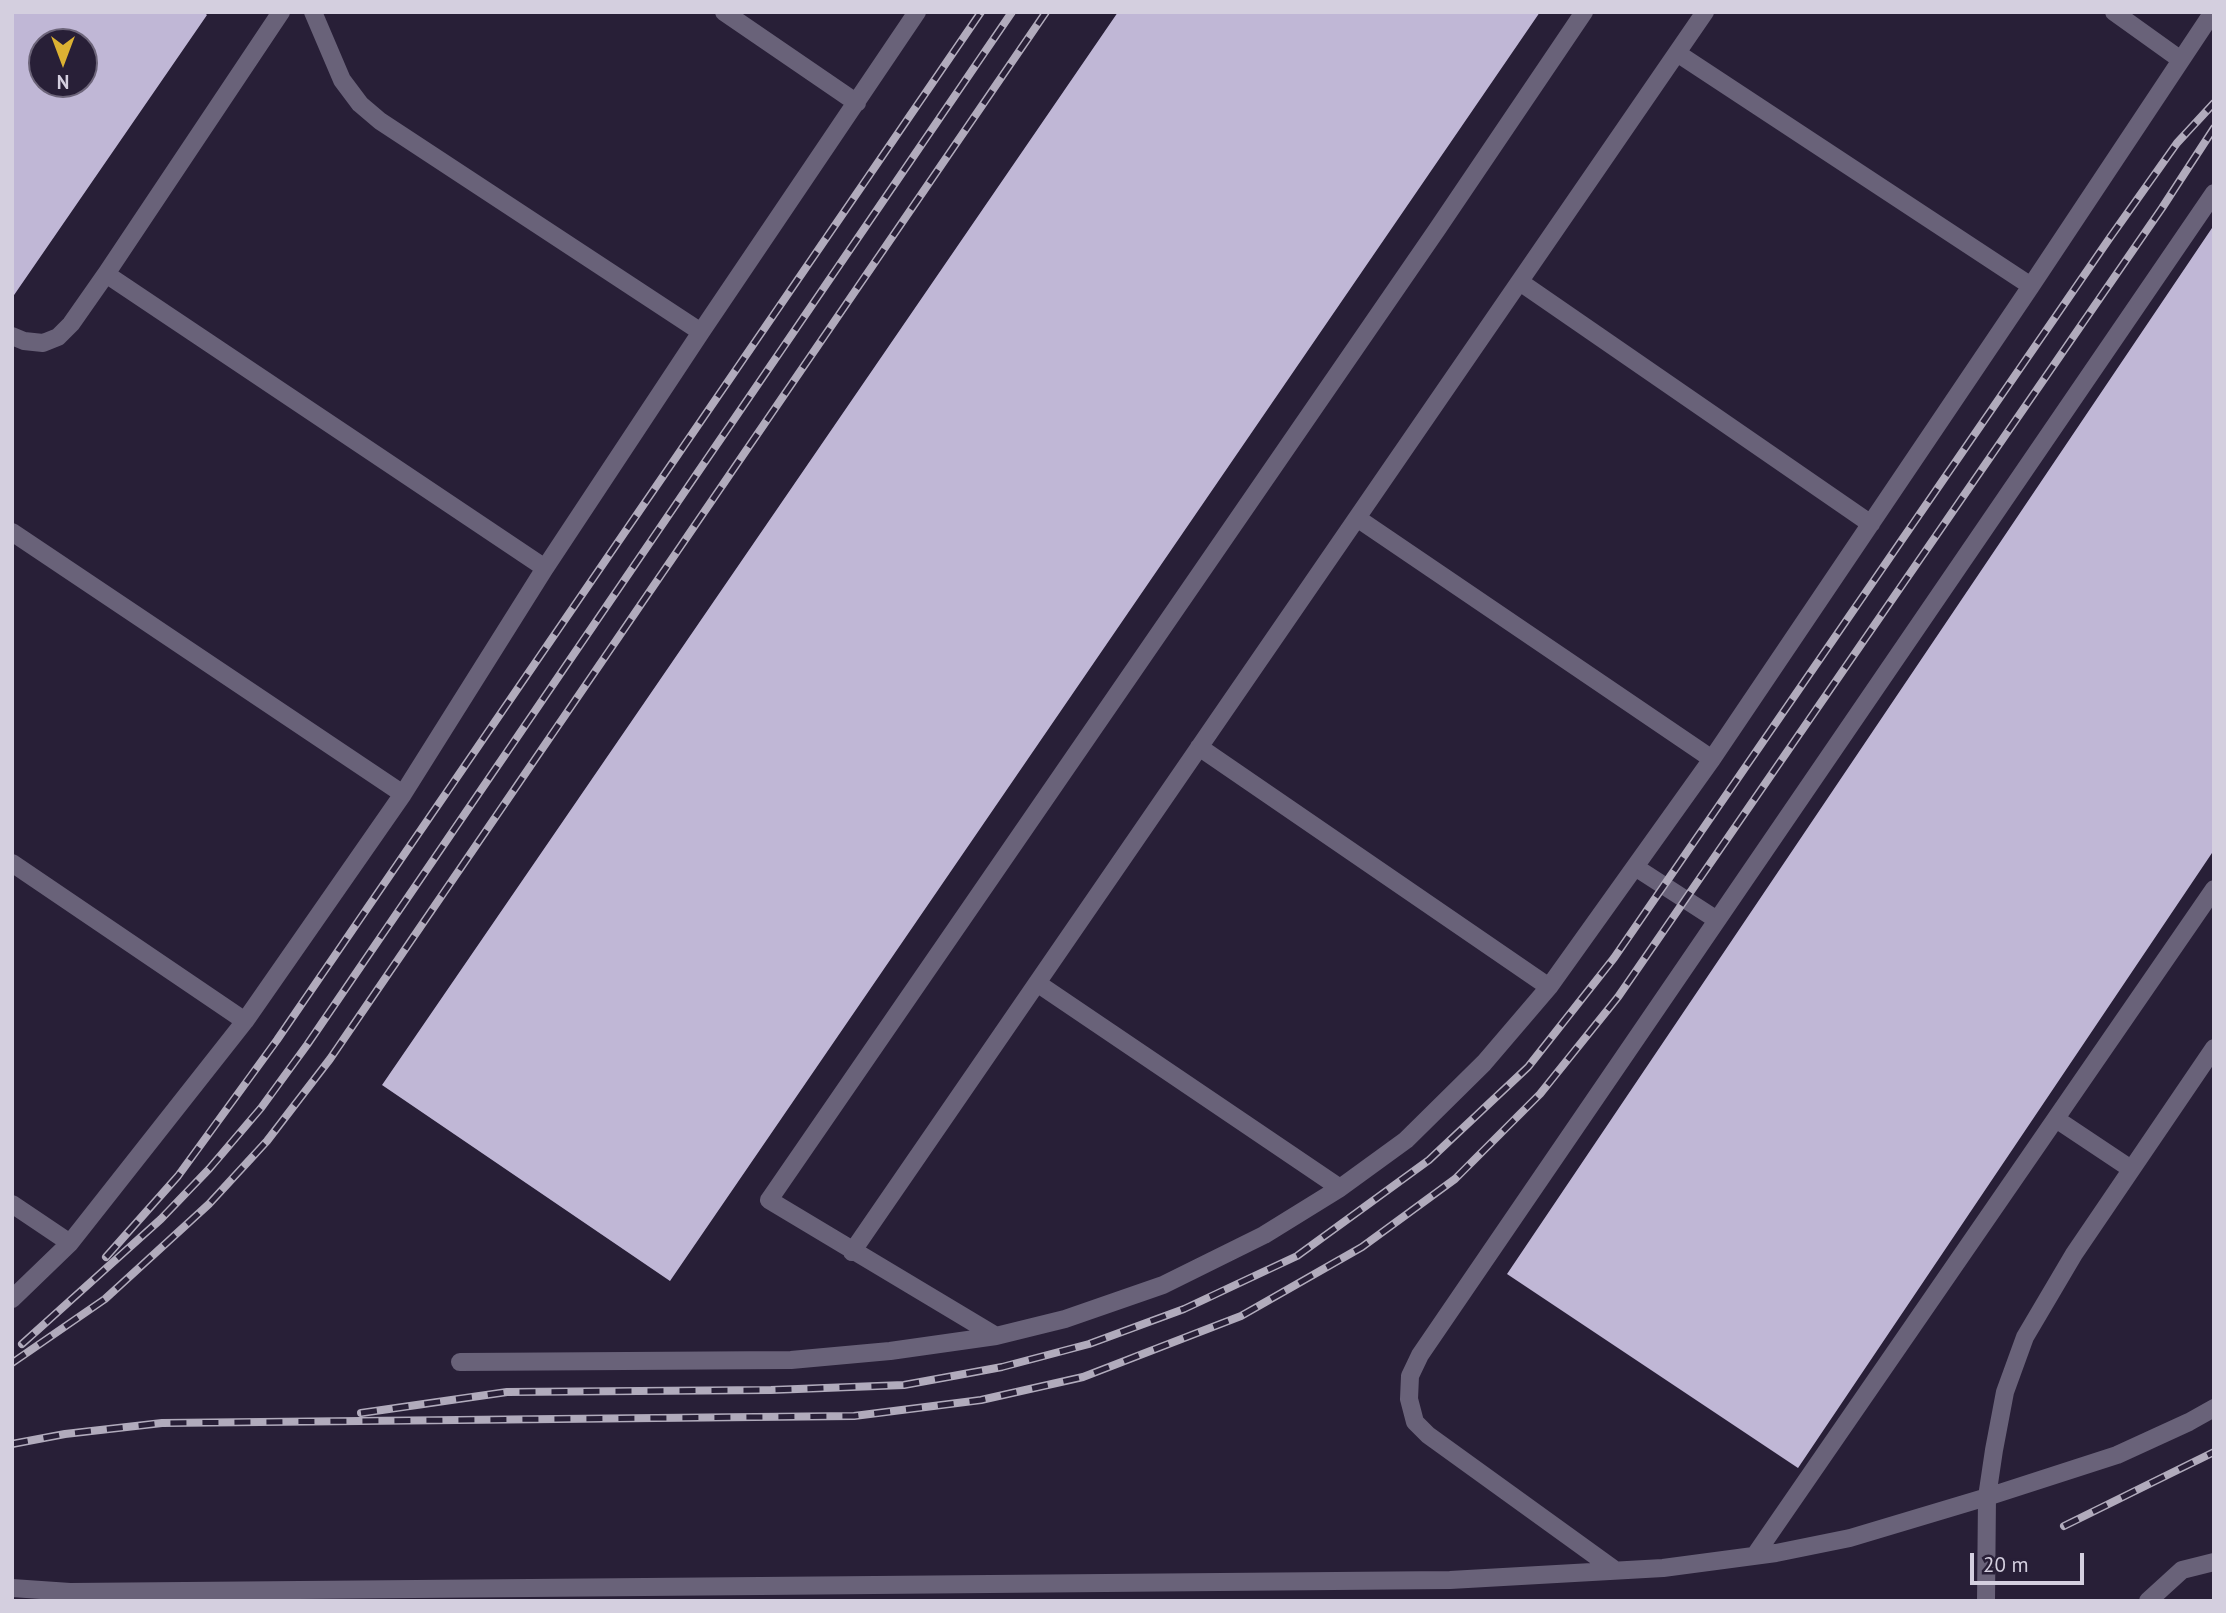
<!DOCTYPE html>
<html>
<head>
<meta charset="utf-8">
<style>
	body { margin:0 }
	#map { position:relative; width:2226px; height:1613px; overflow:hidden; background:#281f37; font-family:"PT Sans",sans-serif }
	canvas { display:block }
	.frame { position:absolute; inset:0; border:14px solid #d4cfdf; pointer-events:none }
	.north { position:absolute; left:28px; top:28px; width:70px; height:70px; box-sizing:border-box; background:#281f37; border:2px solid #6d657a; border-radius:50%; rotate:180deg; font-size:19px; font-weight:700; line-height:28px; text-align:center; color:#d4cfdf }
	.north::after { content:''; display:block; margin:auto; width:24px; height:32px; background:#dcb233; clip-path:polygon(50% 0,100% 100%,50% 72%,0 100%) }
	.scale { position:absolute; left:1970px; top:1553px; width:114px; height:32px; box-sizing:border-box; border:4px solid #d4cfdf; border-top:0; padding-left:9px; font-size:21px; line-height:24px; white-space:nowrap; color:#d4cfdf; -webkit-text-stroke:5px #281f37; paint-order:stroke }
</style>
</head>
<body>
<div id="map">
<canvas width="2226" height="1613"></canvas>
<div class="frame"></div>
<div class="north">N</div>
<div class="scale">20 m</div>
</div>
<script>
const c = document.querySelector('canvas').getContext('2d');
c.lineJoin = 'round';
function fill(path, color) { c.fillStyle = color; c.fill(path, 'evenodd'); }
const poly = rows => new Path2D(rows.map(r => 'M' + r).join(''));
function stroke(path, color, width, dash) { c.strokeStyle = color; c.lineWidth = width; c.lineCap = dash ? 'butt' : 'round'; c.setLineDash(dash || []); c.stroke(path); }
fill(poly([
	[12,12,204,12,207,15,12,298],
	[42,42,84,42,84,84,42,84],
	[1118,12,1540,12,670,1281,382,1085],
	[2214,225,2214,850,1798,1468,1507,1274]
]), '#c0b7d6');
stroke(poly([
	[281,12,106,274,545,568],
	[313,12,342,80,360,104,380,121,701,332],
	[724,12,857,103],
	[2114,12,2181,60],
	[1677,53,2031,286],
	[1520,282,1871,524],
	[12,336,24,341,43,343,58,337,71,324,106,274],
	[1357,518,1712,759],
	[12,532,403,794],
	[1199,747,1549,987],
	[12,863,245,1021],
	[1635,867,1717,920],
	[1037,983,1340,1188],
	[2056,1119,2131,1169],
	[12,1204,70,1243],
	[852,1252,1705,12],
	[12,1299,70,1243,245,1021,403,794,545,568,701,332,917,12],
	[996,1336,769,1200,1438,228,1584,12],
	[460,1362,791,1360,890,1351,996,1336,1065,1319,1163,1285,1264,1235,1340,1188,1406,1140,1484,1063,1549,987,1712,759,2031,286,2213,12],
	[1755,1555,2214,889],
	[1615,1570,1428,1435,1415,1422,1409,1399,1410,1376,1420,1355,2214,193],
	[12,1588,70,1592,1450,1580,1663,1568,1776,1553,1850,1538,1987,1497,2117,1455,2189,1422,2214,1408],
	[1986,1601,1987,1497,1994,1450,2005,1392,2025,1337,2074,1254,2214,1048],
	[2148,1601,2182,1570,2214,1562]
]), '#696279', 18);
const rail = poly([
	[106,1257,178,1176,277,1040,981,12],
	[22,1344,161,1219,209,1169,261,1108,307,1045,1012,12],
	[12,1363,105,1299,209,1204,267,1141,330,1059,1046,12],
	[361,1413,507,1392,771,1390,904,1385,1002,1367,1089,1344,1184,1309,1297,1256,1429,1160,1528,1067,1614,958,2109,239,2177,143,2214,103],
	[12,1444,65,1434,162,1423,854,1416,981,1400,1083,1377,1241,1316,1362,1247,1455,1179,1540,1094,1618,997,2162,208,2214,128],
	[2064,1526,2214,1452]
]);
stroke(rail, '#b1abbc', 8);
stroke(rail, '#281f37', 5, [16]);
</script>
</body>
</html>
